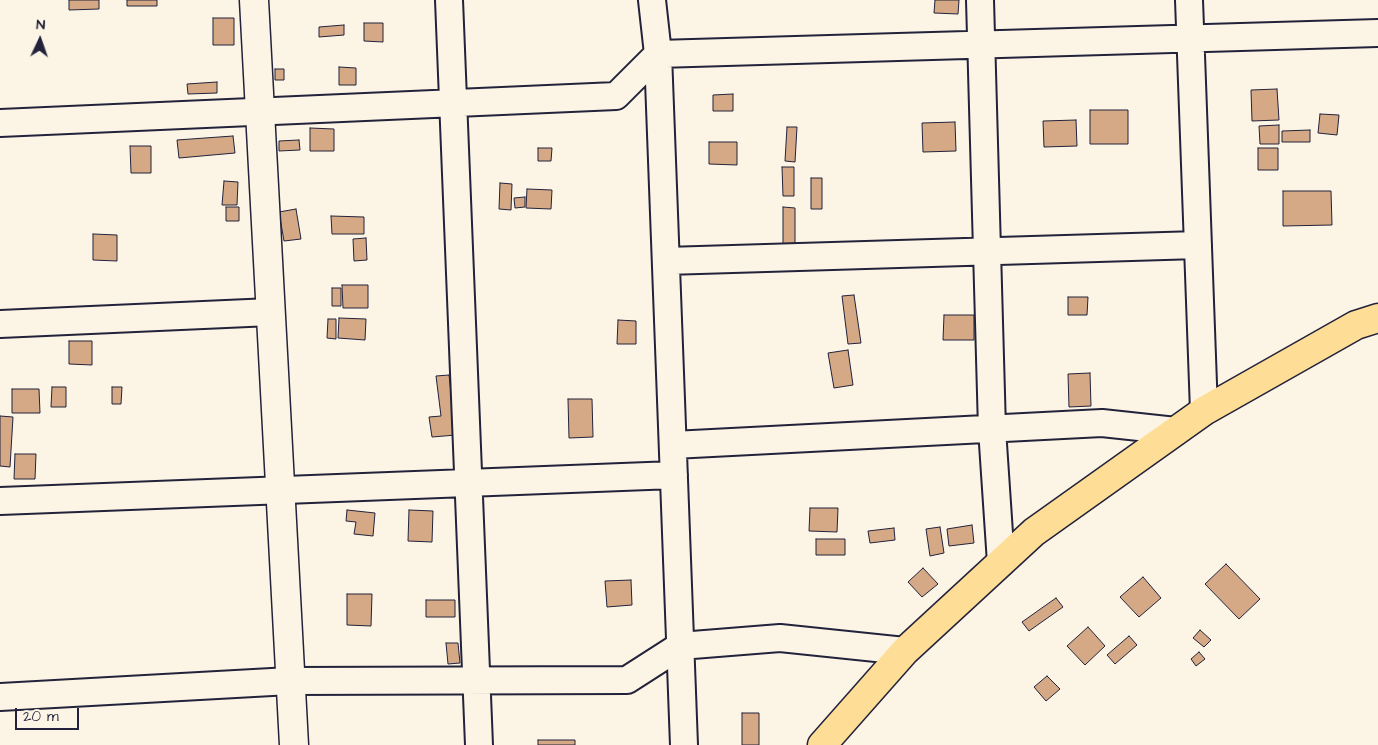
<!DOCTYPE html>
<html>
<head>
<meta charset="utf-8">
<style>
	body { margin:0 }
	#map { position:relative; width:1378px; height:745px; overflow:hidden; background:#fcf5e5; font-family:"Architects Daughter",sans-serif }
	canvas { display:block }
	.north { position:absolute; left:15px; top:15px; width:50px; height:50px; -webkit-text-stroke:4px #fcf5e5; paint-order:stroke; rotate:3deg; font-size:14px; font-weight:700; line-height:20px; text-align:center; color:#22223b }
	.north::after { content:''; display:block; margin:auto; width:18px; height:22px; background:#22223b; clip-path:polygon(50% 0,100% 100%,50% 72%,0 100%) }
	.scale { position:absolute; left:15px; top:708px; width:64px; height:22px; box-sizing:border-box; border:2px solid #22223b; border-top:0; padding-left:6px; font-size:15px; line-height:18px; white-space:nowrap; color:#22223b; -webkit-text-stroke:4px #fcf5e5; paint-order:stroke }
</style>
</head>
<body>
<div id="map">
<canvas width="1378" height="745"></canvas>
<div class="north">N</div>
<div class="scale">20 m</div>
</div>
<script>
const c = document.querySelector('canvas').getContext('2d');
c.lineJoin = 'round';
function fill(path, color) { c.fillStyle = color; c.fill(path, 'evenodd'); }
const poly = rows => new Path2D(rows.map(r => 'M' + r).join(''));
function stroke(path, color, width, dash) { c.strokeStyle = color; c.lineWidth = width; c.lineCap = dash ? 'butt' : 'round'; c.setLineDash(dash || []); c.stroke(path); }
const building = poly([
	[69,0,99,0,99,9,69,10,69,0],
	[127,0,157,0,157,6,127,6,127,0],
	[935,0,959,0,958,14,934,13,935,0],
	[213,18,234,18,234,45,213,45,213,18],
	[364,23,383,23,383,42,364,41,364,23],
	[344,25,344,35,319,37,319,27,344,25],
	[339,67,356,68,356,85,339,85,339,67],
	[275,69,284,69,284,80,275,80,275,69],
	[217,82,217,93,188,94,187,84,217,82],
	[1277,89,1279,120,1252,121,1251,90,1277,89],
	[733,94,733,111,713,111,713,95,733,94],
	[1090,110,1128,110,1128,144,1090,144,1090,110],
	[1320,114,1339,115,1337,135,1318,133,1320,114],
	[1076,120,1077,146,1044,147,1043,121,1076,120],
	[955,122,956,151,923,152,922,123,955,122],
	[1279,125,1279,144,1260,144,1259,126,1279,125],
	[787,127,797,127,795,162,785,161,787,127],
	[310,128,334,129,334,151,310,151,310,128],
	[1310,130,1310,142,1282,142,1282,131,1310,130],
	[233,136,235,153,179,158,177,140,233,136],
	[299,140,300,150,279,151,279,141,299,140],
	[709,142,737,142,737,165,709,164,709,142],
	[130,146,151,146,151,173,131,173,130,146],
	[538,148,552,148,551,161,538,161,538,148],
	[1258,148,1278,148,1278,170,1258,170,1258,148],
	[782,167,794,167,794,196,783,196,782,167],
	[811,178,822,178,822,209,811,209,811,178],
	[224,181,238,182,237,205,222,205,224,181],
	[500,183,512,184,511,210,499,209,500,183],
	[527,189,552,190,551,209,526,208,527,189],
	[1283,191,1331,191,1332,225,1283,226,1283,191],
	[525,197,525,207,515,208,514,198,525,197],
	[226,207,239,207,239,221,226,221,226,207],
	[783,207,795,208,795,246,783,245,783,207],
	[296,209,301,239,284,241,279,212,296,209],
	[331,216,364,217,364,234,332,234,331,216],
	[93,234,117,235,117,261,93,260,93,234],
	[366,238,367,260,354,261,353,239,366,238],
	[342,285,368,285,368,308,343,308,342,285],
	[332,288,341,288,341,306,332,306,332,288],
	[854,295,861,343,848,344,842,296,854,295],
	[1068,297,1088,297,1087,315,1068,315,1068,297],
	[944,315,974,315,974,340,943,340,944,315],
	[339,318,366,319,365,340,338,338,339,318],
	[328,319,336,319,336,339,327,338,328,319],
	[618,320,636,321,636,344,617,344,618,320],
	[69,341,92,341,92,365,69,364,69,341],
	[848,350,853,385,834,388,828,353,848,350],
	[1090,373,1091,406,1069,407,1068,374,1090,373],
	[449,375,456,435,432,437,429,417,441,416,436,376,449,375],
	[52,387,66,387,66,407,51,407,52,387],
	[112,387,122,387,121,404,112,404,112,387],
	[12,389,39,389,40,413,12,413,12,389],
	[568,399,592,399,593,437,569,438,568,399],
	[0,416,13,417,10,467,0,466,0,416],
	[15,454,36,454,35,479,14,479,15,454],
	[810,508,838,508,837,532,809,531,810,508],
	[347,510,375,513,373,536,354,534,356,522,346,521,347,510],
	[409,510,433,511,432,542,408,541,409,510],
	[972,525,974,543,949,546,947,529,972,525],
	[940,527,944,553,930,556,926,529,940,527],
	[894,528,895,540,870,543,868,531,894,528],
	[816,539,845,539,845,555,816,555,816,539],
	[1226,564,1260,599,1239,619,1205,584,1226,564],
	[923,568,938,584,922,597,908,582,923,568],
	[1143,577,1161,598,1139,617,1120,597,1143,577],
	[631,580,632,605,607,607,605,581,631,580],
	[347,594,372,594,371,626,347,625,347,594],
	[1056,598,1063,607,1029,631,1022,622,1056,598],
	[426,600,455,600,455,617,426,617,426,600],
	[1088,627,1105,646,1085,665,1067,646,1088,627],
	[1200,630,1211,640,1204,647,1193,638,1200,630],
	[1129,636,1137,645,1115,664,1107,655,1129,636],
	[446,643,458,643,460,663,448,664,446,643],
	[1199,652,1205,659,1196,666,1191,659,1199,652],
	[1047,676,1060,689,1046,701,1034,687,1047,676],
	[742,713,759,713,759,745,742,745,742,713],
	[538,740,575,740,575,745,538,745,538,740]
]);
fill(building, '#d5a986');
stroke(building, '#22223b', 1);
const minor = poly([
	[449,0,479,745],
	[652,0,658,54,684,745],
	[980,0,992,429,1001,563],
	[1189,0,1204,411],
	[0,123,616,96,658,54,1378,33],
	[666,261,1198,245],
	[0,324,271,312],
	[673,445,1102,423,1176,431],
	[0,501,674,475],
	[0,697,290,681,627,680,680,646,780,638,905,651]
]);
const tertiary = poly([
	[254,0,294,745]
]);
const primary = poly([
	[822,745,905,651,1034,532,1204,411,1356,325,1378,318]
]);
stroke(minor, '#22223b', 30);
stroke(tertiary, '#22223b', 31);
stroke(primary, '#22223b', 31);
stroke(minor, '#fcf5e5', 26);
stroke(tertiary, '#fcf5e5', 28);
stroke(primary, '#fedd96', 28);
</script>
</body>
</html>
